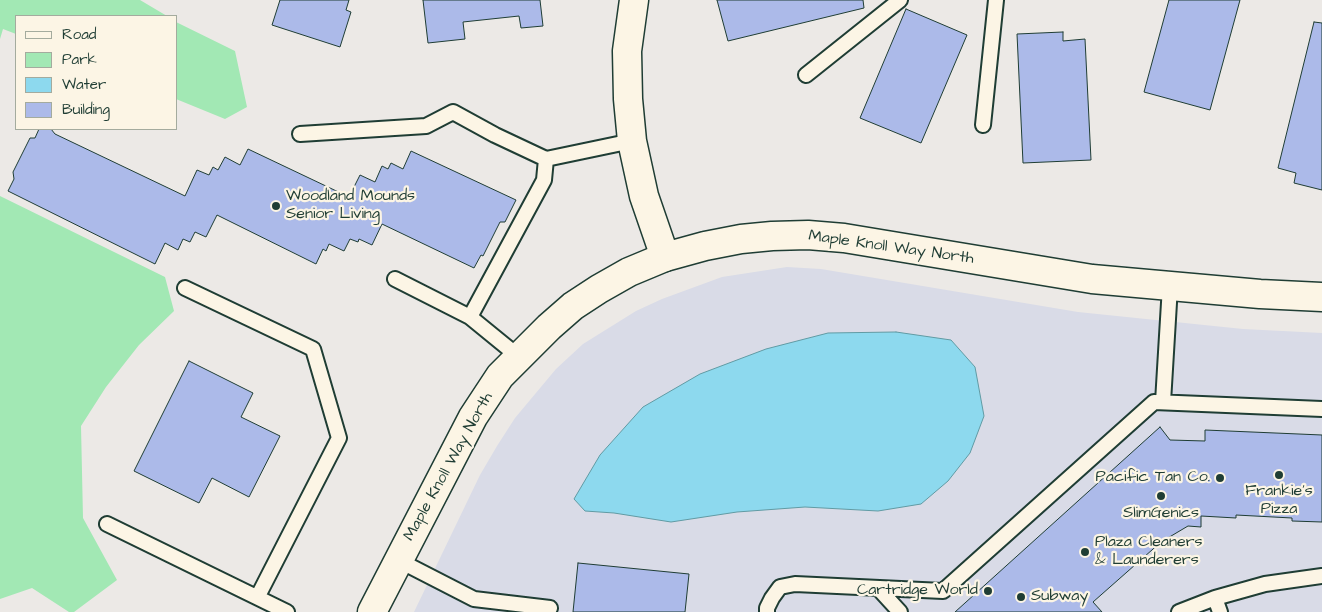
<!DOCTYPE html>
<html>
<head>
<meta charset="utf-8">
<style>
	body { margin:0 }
	#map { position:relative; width:1322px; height:612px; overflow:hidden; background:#ece9e6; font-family:"Architects Daughter",sans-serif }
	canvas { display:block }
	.legend { position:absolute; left:15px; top:15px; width:162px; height:115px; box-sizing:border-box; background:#fcf5e5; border:1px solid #a4ab9e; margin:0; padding:6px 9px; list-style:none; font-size:15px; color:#1f3d34 }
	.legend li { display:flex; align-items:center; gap:10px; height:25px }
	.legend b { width:25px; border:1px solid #a4ab9e }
</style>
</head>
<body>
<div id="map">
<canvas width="1322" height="612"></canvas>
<ul class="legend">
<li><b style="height:6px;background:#fcf5e5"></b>Road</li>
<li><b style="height:14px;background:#a2e8b4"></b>Park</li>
<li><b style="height:14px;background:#8dd9ee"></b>Water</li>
<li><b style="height:14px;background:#acbae9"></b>Building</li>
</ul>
</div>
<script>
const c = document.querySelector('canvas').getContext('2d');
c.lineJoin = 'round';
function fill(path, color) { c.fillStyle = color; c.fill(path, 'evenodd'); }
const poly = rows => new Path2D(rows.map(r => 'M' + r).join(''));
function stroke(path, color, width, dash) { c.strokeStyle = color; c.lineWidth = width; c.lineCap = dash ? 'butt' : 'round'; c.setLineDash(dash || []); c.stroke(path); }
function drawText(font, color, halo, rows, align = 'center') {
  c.font = font + ' "Architects Daughter",sans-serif'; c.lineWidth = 4.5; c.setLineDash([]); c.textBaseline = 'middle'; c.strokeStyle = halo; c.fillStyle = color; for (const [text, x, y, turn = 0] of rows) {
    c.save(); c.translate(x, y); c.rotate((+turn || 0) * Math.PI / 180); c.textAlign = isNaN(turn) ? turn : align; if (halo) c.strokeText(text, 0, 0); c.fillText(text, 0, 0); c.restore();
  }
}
fill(poly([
	[787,267,821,269,1078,312,1243,329,1322,333,1322,612,414,612,480,475,497,446,515,418,556,369,583,344,636,311,662,299,722,277]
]), '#d9dbe7');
fill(poly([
	[0,0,140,0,167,16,16,16,16,34,3,29,0,39],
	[176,22,235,51,247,107,225,119,176,99],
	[0,196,165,277,174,311,139,345,106,387,81,426,83,518,117,580,74,612,69,612,32,588,0,599]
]), '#a2e8b4');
const water = poly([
	[896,332,951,340,975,367,984,416,970,453,948,481,921,504,878,511,805,507,737,512,671,522,614,513,585,511,574,499,600,455,643,407,700,374,766,349,828,333,896,332]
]);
fill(water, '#8dd9ee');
stroke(water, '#619ba4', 1);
const building = poly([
	[280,0,349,0,346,10,351,12,340,47,272,25,280,0],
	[423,0,540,0,543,26,521,28,519,16,463,22,465,39,428,43,423,0],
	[717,0,863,0,864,8,728,41,717,0],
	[1169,0,1240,0,1210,110,1144,92,1169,0],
	[906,9,967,35,921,143,860,118,906,9],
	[1314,22,1322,23,1322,190,1294,183,1296,173,1278,168,1314,22],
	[1063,32,1063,41,1085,39,1091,160,1023,163,1017,34,1063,32],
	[39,129,51,129,55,134,185,196,197,170,209,175,213,167,218,170,225,157,240,165,248,149,349,197,360,175,375,182,382,166,388,169,391,163,403,169,411,151,516,200,505,222,500,222,483,256,481,255,474,268,382,224,372,245,359,239,358,242,350,239,344,251,329,244,326,251,323,249,316,264,217,215,206,237,195,232,190,242,183,239,178,250,165,243,155,264,8,191,14,179,13,172,30,138,35,138,39,129],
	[189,361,253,393,241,417,280,436,249,497,212,478,199,503,134,471,189,361],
	[1160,427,1170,440,1205,441,1205,430,1322,435,1322,522,1292,521,1292,518,1236,515,1236,518,1201,516,1201,527,1188,526,1161,542,1093,602,1102,612,955,612,1160,427],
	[578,563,689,574,685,612,573,612,578,563]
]);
fill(building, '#acbae9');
stroke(building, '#1f3d34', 1);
const service = poly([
	[806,75,900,0],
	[983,125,996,0],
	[300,134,426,126,453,112,495,135,546,159,632,141],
	[395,279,470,317],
	[185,288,313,349,339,438,258,596],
	[519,357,470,317,544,180,546,159],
	[1163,402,1170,286],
	[107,524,287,612],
	[398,560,474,599,550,608],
	[878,588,900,612],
	[1215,598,1220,612],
	[767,612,767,608,772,598,780,587,795,584,943,591,1154,402,1322,409],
	[1179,612,1215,598,1265,584,1322,576]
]);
const minor = poly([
	[372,612,473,417,500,376,549,327,573,306,599,289,629,272,665,257]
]);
const tertiary = poly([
	[634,0,627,51,628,99,632,141,644,196,665,257,705,246,741,239,772,236,808,235,844,238,1092,279,1260,294,1322,297]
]);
stroke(service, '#1f3d34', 18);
stroke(minor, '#1f3d34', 31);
stroke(tertiary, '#1f3d34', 31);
stroke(service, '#fcf5e5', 14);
stroke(minor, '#fcf5e5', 28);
stroke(tertiary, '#fcf5e5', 28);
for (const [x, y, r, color] of [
	[276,206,5,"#1f3d34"],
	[1279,475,5,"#1f3d34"],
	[1220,478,5,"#1f3d34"],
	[1161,496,5,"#1f3d34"],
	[1085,552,5,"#1f3d34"],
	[988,591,5,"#1f3d34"],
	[1021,597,5,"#1f3d34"]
]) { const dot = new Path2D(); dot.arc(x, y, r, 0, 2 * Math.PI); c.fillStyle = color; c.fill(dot); stroke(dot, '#fcf5e5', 2); }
drawText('16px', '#1f3d34', '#fcf5e5', [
	["Woodland Mounds",286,197],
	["Senior Living",286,215],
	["Pacific Tan Co.",1210,478,"right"],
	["Frankie's",1279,492,"center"],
	["Pizza",1279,510,"center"],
	["SlimGenics",1161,514,"center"],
	["Plaza Cleaners",1095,543],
	["& Launderers",1095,561],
	["Cartridge World",978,591,"right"],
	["Subway",1031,597]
], 'left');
drawText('16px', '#1f3d34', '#fcf5e5', [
	["Maple Knoll Way North",891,248,8],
	["Maple Knoll Way North",449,467,-61]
]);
</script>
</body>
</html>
